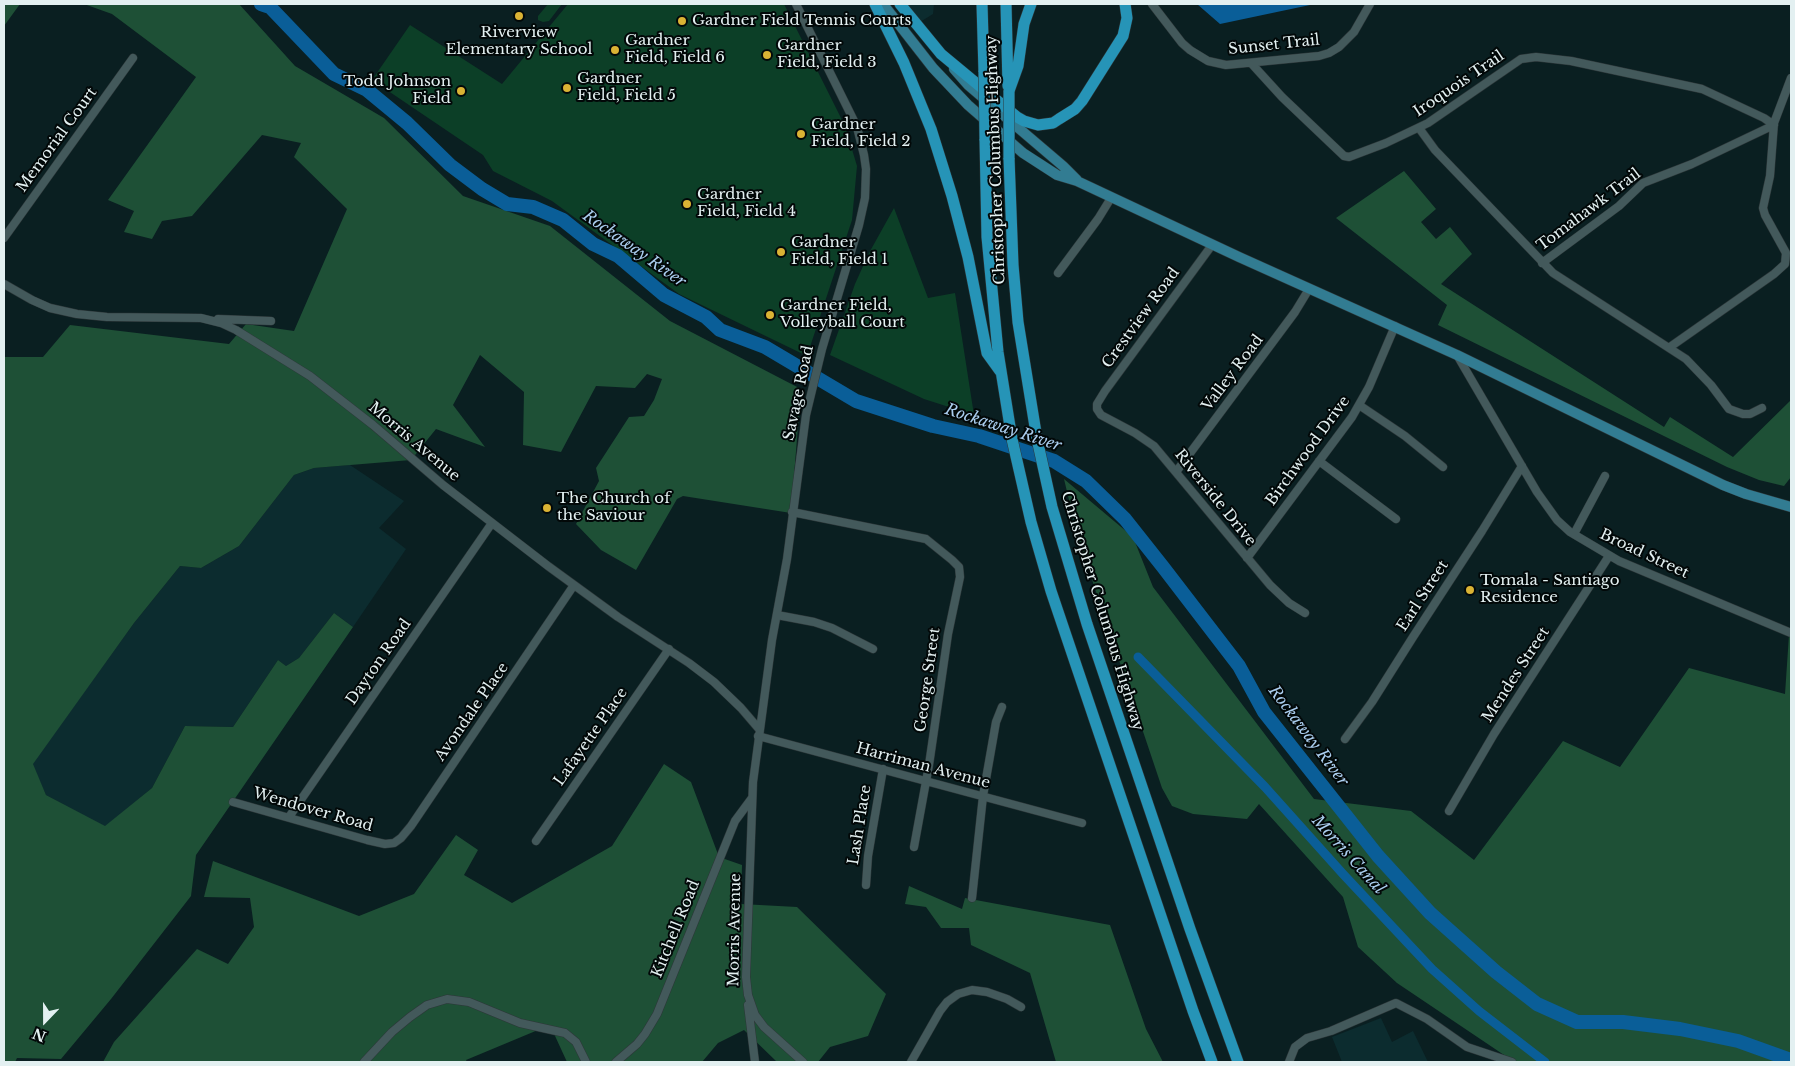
<!DOCTYPE html>
<html>
<head>
<meta charset="utf-8">
<style>
	body { margin:0 }
	#map { position:relative; width:1795px; height:1066px; overflow:hidden; background:#0a1f21; font-family:"Libre Baskerville",serif }
	canvas { display:block }
	.frame { position:absolute; inset:0; border:5px solid #e3f0f1; pointer-events:none }
	.north { position:absolute; left:20px; top:996px; width:50px; height:50px; -webkit-text-stroke:4px #020808; paint-order:stroke; rotate:202deg; font-size:14px; font-weight:700; line-height:20px; text-align:center; color:#e3f0f1 }
	.north::after { content:''; display:block; margin:auto; width:18px; height:22px; background:#e3f0f1; clip-path:polygon(50% 0,100% 100%,50% 72%,0 100%) }
</style>
</head>
<body>
<div id="map">
<canvas width="1795" height="1066"></canvas>
<div class="frame"></div>
<div class="north">N</div>
</div>
<script>
const c = document.querySelector('canvas').getContext('2d');
c.lineJoin = 'round';
function fill(path, color) { c.fillStyle = color; c.fill(path, 'evenodd'); }
const poly = rows => new Path2D(rows.map(r => 'M' + r).join(''));
function stroke(path, color, width, dash) { c.strokeStyle = color; c.lineWidth = width; c.lineCap = dash ? 'butt' : 'round'; c.setLineDash(dash || []); c.stroke(path); }
function drawText(font, color, halo, rows, align = 'center') {
  c.font = font + ' "Libre Baskerville",serif'; c.lineWidth = 4; c.setLineDash([]); c.textBaseline = 'middle'; c.strokeStyle = halo; c.fillStyle = color; for (const [text, x, y, turn = 0] of rows) {
    c.save(); c.translate(x, y); c.rotate((+turn || 0) * Math.PI / 180); c.textAlign = isNaN(turn) ? turn : align; if (halo) c.strokeText(text, 0, 0); c.fillText(text, 0, 0); c.restore();
  }
}
fill(poly([
	[907,4,934,4,933,14,920,22],
	[350,465,404,501,379,528,406,549,353,627,334,613,299,658,286,666,278,660,233,727,185,726,152,788,105,827,46,795,32,764,134,623,180,566,201,568,239,546,294,475,314,468],
	[1381,1018,1392,1042,1413,1031,1428,1062,1342,1062,1332,1037]
]), '#0c2c2f');
fill(poly([
	[548,4,562,4,549,21,543,22,538,20,538,16],
	[568,4,784,4,845,126,857,166,852,220,807,356,679,294,552,201,493,171,483,155,372,80,410,25,502,84],
	[894,208,928,298,955,293,974,415,924,399,830,355,855,284,869,253]
]), '#0c3f27');
fill(poly([
	[4,4,20,4,4,26],
	[84,4,239,4,295,66,384,118,463,196,550,226,670,321,801,389,791,513,683,496,677,499,636,570,601,550,576,524,599,481,596,468,629,417,644,416,654,400,662,379,647,374,635,388,596,386,561,452,523,445,524,392,480,355,453,405,485,447,436,429,411,460,314,468,294,475,239,546,201,568,180,566,134,623,33,764,46,795,105,826,152,788,185,726,233,727,278,660,286,666,299,658,334,613,353,627,196,855,191,896,111,999,61,1059,17,1058,15,1062,4,1062,4,357,43,357,70,325,229,344,246,324,294,331,347,209,294,157,301,143,262,135,192,216,162,221,152,239,124,232,134,211,108,200,196,77,112,14],
	[1404,171,1436,209,1421,222,1436,239,1450,227,1472,254,1441,284,1664,427,1670,417,1733,457,1791,400,1791,477,1784,486,1759,480,1727,467,1438,325,1447,305,1336,218],
	[1064,479,1133,537,1153,587,1314,799,1411,811,1474,860,1563,741,1620,767,1689,668,1785,694,1789,635,1791,636,1791,1062,1510,1062,1507,1057,1397,983,1358,947,1343,897,1259,804,1247,819,1193,814,1172,806,1162,788,1078,538],
	[664,764,691,782,719,857,742,865,741,904,797,907,886,994,868,1036,830,1047,818,1062,777,1062,744,1030,718,1043,702,1062,567,1062,550,1025,466,1060,467,1062,103,1062,114,1042,197,949,228,964,254,927,250,898,204,897,213,861,359,916,414,894,456,835,478,850,464,875,512,903,612,846],
	[909,886,962,909,965,898,1110,925,1146,1029,1163,1062,1056,1062,1030,973,971,945,969,928,941,928,926,907,905,904]
]), '#1e5036');
fill(poly([
	[1197,4,1312,4,1310,5,1220,24]
]), '#0a5e98');
stroke(poly([
	[1138,657,1265,787,1343,874,1432,969,1479,1011,1545,1062]
]), '#0a5e98', 9);
stroke(poly([
	[261,4,270,7,334,74,367,90,407,123,450,165,482,189,507,204,533,207,563,220,593,244,618,256,664,295,706,317,720,330,765,347,856,401,933,426,979,436,1054,461,1086,481,1125,519,1163,567,1239,666,1264,712,1378,856,1430,913,1496,972,1537,1004,1577,1022,1623,1022,1680,1029,1738,1041,1791,1060]
]), '#0a5e98', 14);
const minor = poly([
	[796,4,857,127,864,155,866,169,865,198,859,225,822,349,806,415,787,559,772,640,753,782,746,977,748,995,755,1015,764,1027,803,1062],
	[1152,4,1182,43,1190,50,1208,61,1226,65,1319,56,1329,53,1339,47,1354,32,1370,4],
	[1251,63,1282,97,1344,156,1349,157,1386,143,1428,123,1521,59,1536,57,1571,61,1702,89,1764,118,1774,125],
	[1419,128,1435,150,1553,273,1686,359,1711,385,1729,409,1743,414,1750,414,1762,408],
	[4,238,133,58],
	[1212,245,1105,391,1097,404,1097,409,1101,415,1135,433,1154,446,1270,585,1289,603,1305,613],
	[1542,263,1619,206,1643,183,1692,164,1774,125],
	[1058,273,1098,219,1111,198],
	[4,284,32,300,50,308,77,314,107,317,201,318,221,323,236,330,310,376,373,425,443,485,548,566,618,617,689,663,714,682,741,708,759,729],
	[218,319,271,321],
	[1670,347,1774,274,1785,264,1786,253,1765,215,1763,208,1770,176,1774,123,1791,78],
	[1457,355,1537,492,1557,520,1570,532,1619,561,1791,633],
	[1359,405,1405,436,1443,467],
	[1319,461,1396,519],
	[1176,472,1295,312,1309,289],
	[792,512,926,539,952,560,959,567,960,577,948,634,929,765,914,847],
	[1574,534,1605,476],
	[1247,558,1352,417,1369,387,1395,326],
	[777,615,814,622,832,628,873,649],
	[758,736,1082,823],
	[1345,739,1372,702,1413,637,1482,531,1522,466],
	[233,802,367,840,385,844,394,843,401,838,411,826,574,585],
	[1449,811,1494,734,1609,556],
	[289,817,492,523],
	[536,841,669,649],
	[866,885,868,856,883,769],
	[972,898,983,796,996,722,1002,707],
	[748,1005,755,1062],
	[364,1062,392,1032,410,1017,427,1005,447,999,469,1002,520,1023,565,1033,576,1042,586,1062],
	[616,1062,637,1044,645,1034,657,1014,735,821,752,798],
	[911,1062,940,1011,947,1002,958,994,972,990,987,992,1007,999,1021,1007],
	[1289,1062,1295,1047,1307,1038,1331,1031,1396,1003,1427,1019,1467,1047,1512,1062]
]);
const major = poly([
	[883,4,933,68,968,105,1023,153,1057,175,1077,181,1239,257,1457,355,1723,485,1746,494,1791,507],
	[954,69,968,85,1063,166,1077,180]
]);
const highway = poly([
	[875,4,904,63,931,129,952,196,968,257,987,353,1000,371],
	[900,4,941,54,1017,117,1024,121,1038,125,1053,123,1059,119,1075,109,1082,101,1123,36,1127,18,1125,4],
	[982,4,984,72],
	[1006,4,1008,86],
	[1009,91,1018,66,1024,24,1031,4],
	[985,139,987,237,998,352,1012,439,1031,522,1051,591,1193,1011,1212,1062],
	[1009,158,1013,265,1018,322,1037,439,1052,507,1087,624,1190,929,1238,1062]
]);
stroke(minor, '#2d3739', 9);
stroke(major, '#2d3739', 11);
stroke(highway, '#2d3739', 12);
stroke(minor, '#43595b', 8);
stroke(major, '#327c92', 10);
stroke(highway, '#2694b7', 11);
const highwayBridge = poly([
	[984,72,985,139],
	[1009,93,1009,158]
]);
stroke(highwayBridge, '#2d3739', 12, []);
stroke(highwayBridge, '#2694b7', 11);
for (const [x, y, r, color] of [
	[519,16,5,"#dab334"],
	[682,21,5,"#dab334"],
	[615,50,5,"#dab334"],
	[767,55,5,"#dab334"],
	[567,88,5,"#dab334"],
	[461,91,5,"#dab334"],
	[801,134,5,"#dab334"],
	[687,204,5,"#dab334"],
	[781,252,5,"#dab334"],
	[770,315,5,"#dab334"],
	[547,508,5,"#dab334"],
	[1470,590,5,"#dab334"]
]) { const dot = new Path2D(); dot.arc(x, y, r, 0, 2 * Math.PI); c.fillStyle = color; c.fill(dot); stroke(dot, '#020808', 2); }
drawText('15px', '#e3f0f1', '#020808', [
	["Gardner Field Tennis Courts",692,21],
	["Riverview",519,33,"center"],
	["Elementary School",519,50,"center"],
	["Gardner",625,41],
	["Field, Field 6",625,58],
	["Gardner",777,46],
	["Field, Field 3",777,63],
	["Gardner",577,79],
	["Field, Field 5",577,96],
	["Todd Johnson",451,82,"right"],
	["Field",451,99,"right"],
	["Gardner",811,125],
	["Field, Field 2",811,142],
	["Gardner",697,195],
	["Field, Field 4",697,212],
	["Gardner",791,243],
	["Field, Field 1",791,260],
	["Gardner Field,",780,306],
	["Volleyball Court",780,323],
	["The Church of",557,499],
	["the Saviour",557,516],
	["Tomala - Santiago",1480,581],
	["Residence",1480,598]
], 'left');
drawText('15px', '#e3f0f1', '#020808', [
	["Sunset Trail",1274,45,-6],
	["Iroquois Trail",1459,84,-34],
	["Memorial Court",57,140,-54],
	["Christopher Columbus Highway",996,160,-92],
	["Tomahawk Trail",1589,210,-37],
	["Crestview Road",1141,318,-54],
	["Valley Road",1233,373,-53],
	["Savage Road",799,393,-78],
	["Morris Avenue",414,442,40],
	["Birchwood Drive",1308,451,-54],
	["Riverside Drive",1215,498,51],
	["Broad Street",1644,554,25],
	["Earl Street",1423,596,-57],
	["Christopher Columbus Highway",1102,611,73],
	["Dayton Road",379,662,-55],
	["Mendes Street",1516,675,-57],
	["George Street",928,680,-82],
	["Avondale Place",472,712,-55],
	["Lafayette Place",591,737,-55],
	["Harriman Avenue",923,766,15],
	["Wendover Road",313,810,16],
	["Lash Place",860,825,-81],
	["Kitchell Road",676,929,-68],
	["Morris Avenue",735,930,-89]
]);
drawText('italic 16px', '#aacdee', '#020808', [
	["Rockaway River",634,249,35],
	["Rockaway River",1003,428,18],
	["Rockaway River",1308,736,53],
	["Morris Canal",1348,855,48]
]);
</script>
</body>
</html>
